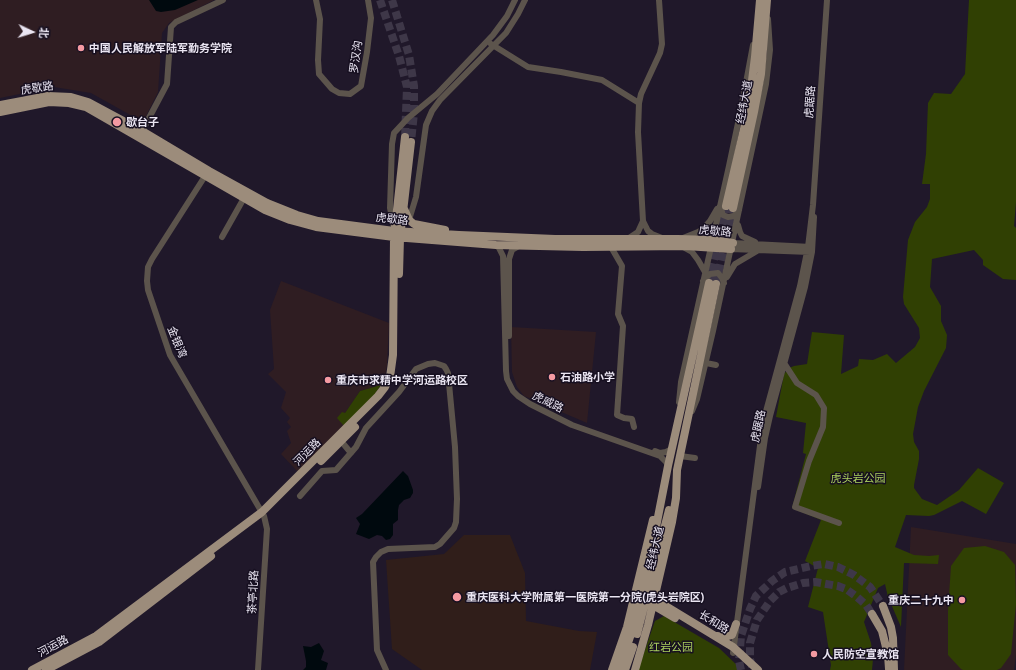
<!DOCTYPE html>
<html>
<head>
<meta charset="utf-8">
<style>
	body { margin:0 }
	#map { position:relative; width:1016px; height:670px; overflow:hidden; background:#20182a; font-family:Ubuntu,"Noto Sans SC",sans-serif }
	canvas { display:block }
	.north { position:absolute; left:12px; top:12px; width:40px; height:40px; -webkit-text-stroke:3px #160f20; paint-order:stroke; rotate:94deg; font-size:11px; font-weight:700; line-height:16px; text-align:center; color:#eae5f2 }
	.north::after { content:''; display:block; margin:auto; width:14px; height:18px; background:#eae5f2; clip-path:polygon(50% 0,100% 100%,50% 72%,0 100%) }
</style>
</head>
<body>
<div id="map">
<canvas width="1016" height="670"></canvas>
<div class="north">北</div>
</div>
<script>
const c = document.querySelector('canvas').getContext('2d');
c.lineJoin = 'round';
function fill(path, color) { c.fillStyle = color; c.fill(path, 'evenodd'); }
const poly = rows => new Path2D(rows.map(r => 'M' + r).join(''));
function stroke(path, color, width, dash) { c.strokeStyle = color; c.lineWidth = width; c.lineCap = dash ? 'butt' : 'round'; c.setLineDash(dash || []); c.stroke(path); }
function drawText(font, color, halo, rows, align = 'center') {
  c.font = font + ' Ubuntu,"Noto Sans SC",sans-serif'; c.lineWidth = 3; c.setLineDash([]); c.textBaseline = 'middle'; c.strokeStyle = halo; c.fillStyle = color; for (const [text, x, y, turn = 0] of rows) {
    c.save(); c.translate(x, y); c.rotate((+turn || 0) * Math.PI / 180); c.textAlign = isNaN(turn) ? turn : align; if (halo) c.strokeText(text, 0, 0); c.fillText(text, 0, 0); c.restore();
  }
}
fill(poly([
	[0,0,214,0,169,23,162,33,158,92,143,122,91,93,54,87,0,98],
	[281,281,389,323,387,365,385,376,381,385,360,391,345,413,344,426,297,471,281,454,291,443,287,431,291,427,287,422,290,418,281,408,286,392,268,374,274,369,270,310],
	[511,327,596,332,587,423,529,398,524,396,517,387,512,372],
	[911,527,1016,544,1016,655,1014,670,904,670]
]), '#2f1d22');
fill(poly([
	[464,535,510,535,525,573,526,621,579,631,597,632,590,670,422,670,392,649,386,560,444,554]
]), '#301e1a');
fill(poly([
	[969,0,1016,0,1016,202,1014,226,1016,228,1016,280,1003,279,983,265,983,260,974,250,932,259,930,287,941,306,941,321,947,335,946,348,924,391,918,407,913,434,914,442,919,451,919,459,914,485,914,488,922,499,937,505,959,490,978,468,1004,483,986,514,962,501,934,515,929,516,906,515,895,547,914,555,929,556,939,555,938,564,904,563,901,627,888,597,885,584,878,588,864,622,871,643,873,659,872,670,830,670,831,665,823,612,808,607,818,568,805,561,821,520,792,508,806,454,803,453,806,423,776,417,784,374,789,368,794,366,807,364,812,332,844,335,841,374,858,366,859,359,873,360,887,354,896,363,915,347,920,338,919,328,904,304,903,297,908,240,915,222,927,207,930,199,930,184,922,184,926,154,928,103,934,93,951,94,965,74],
	[381,385,374,395,344,426,337,418,342,412,345,413,360,391],
	[985,546,1004,552,1015,565,1016,604,1011,654,1001,668,997,670,963,670,961,669,948,655,948,611,951,566,964,548],
	[664,616,719,648,742,670,638,670,655,621]
]), '#304003');
fill(poly([
	[149,0,198,0,175,10,161,12,156,11],
	[403,471,408,476,413,490,413,493,410,498,404,500,399,505,398,510,398,520,393,524,393,535,390,539,386,540,382,536,377,535,369,539,356,534,360,524,356,518,362,514],
	[319,643,324,651,321,660,328,663,326,670,303,670,306,667,306,661,303,646,311,647]
]), '#00090e');
stroke(poly([
	[380,0,399,56,407,87,405,137],
	[392,0,409,55,414,86,414,113,411,142],
	[709,283,726,206],
	[716,284,733,208],
	[752,667,750,659,750,643,757,620,770,601,779,592,787,588,803,583,815,582,838,586,846,589,857,597,866,605,872,614],
	[741,670,739,661,741,636,750,609,756,596,772,581,785,572,811,566,824,564,838,567,854,575,870,587,883,606]
]), '#3e3748', 8, [8, 4]);
stroke(poly([
	[316,0,320,19,318,60,319,74,332,89,339,93,350,94,361,86,367,52,371,18,368,0],
	[491,44,528,67,561,72,602,80,639,103],
	[141,133,167,84,171,27,176,22,223,0],
	[207,173,152,259,148,267,147,281,148,290,170,355,264,516,267,529,258,670],
	[720,206,723,215,728,217,734,216,739,210],
	[409,220,416,197,426,125,432,111,440,100,506,33,518,14,525,0],
	[643,221,638,132,639,103,641,94,660,53,662,44,659,0],
	[738,225,740,232,742,236,755,242],
	[394,228,390,208,392,144,394,133,408,118,437,94,493,35,507,16,515,0],
	[222,237,244,198],
	[629,238,638,232,643,221,648,231,652,234,662,238],
	[683,238,698,232,703,229,710,221,717,209],
	[733,243,811,247],
	[496,245,499,248,503,256,506,371,507,379,513,391,518,396,530,404,572,425,660,456,666,462,668,466],
	[611,247,622,266,618,314,623,326,617,415,624,418,632,419,634,427],
	[683,247,692,252,698,260,705,272],
	[731,249,810,252],
	[727,277,735,264,757,251],
	[703,281,710,274,718,273,722,278,724,283],
	[509,336,509,259,512,250,519,246],
	[706,363,716,365],
	[784,363,797,383,816,395,824,408,823,427,809,461,795,507,839,523],
	[679,402,681,382,729,166,742,104,753,45],
	[692,411,697,399,713,331,766,84,770,50,768,19],
	[341,441,351,453],
	[655,451,660,453,666,452,672,449],
	[680,456,695,458],
	[758,487,765,438,770,416,805,287,812,252,814,217],
	[300,496,322,471,336,470,356,447,366,428,399,392,416,369,428,364,435,363,444,366,446,369,448,373,455,447,457,499,456,522,454,528,440,544,435,547,388,549,381,552,376,557,373,562,377,650,386,670],
	[733,653,761,438,765,415,800,286,808,247,813,205,827,0]
]), '#5c544c', 6);
stroke(poly([
	[0,105,48,96,71,97,88,102,142,131,209,171,267,203,297,215,318,221,394,231,459,235,555,239,678,239,712,240,733,243],
	[0,112,49,102,69,103,86,107,265,210,290,220,316,227,394,237,496,245,583,247,686,246,731,249],
	[726,206,748,112,755,57,760,0],
	[733,208,754,112,761,74,767,0],
	[404,209,409,220,414,224,445,230],
	[399,274,400,238,411,142],
	[321,461,355,427],
	[654,599,733,647,758,670],
	[653,605,675,618],
	[883,606,891,627,893,638,894,670],
	[872,614,882,631,888,655,889,669],
	[637,634,669,510],
	[717,636,725,637,732,635,736,624],
	[32,670,96,636,262,512,378,396,385,387,390,377,393,355,394,237,405,137],
	[46,670,99,642,211,556],
	[612,670,627,627,653,520],
	[619,670,635,622,646,578,668,466,709,283],
	[625,670,633,647],
	[635,670,648,625,672,522,676,498,677,470,716,284]
]), '#9c8c7b', 8);
for (const [x, y, r, color] of [
	[81,48,4,"#f49aa2"],
	[117,122,5,"#f49aa2"],
	[552,377,4,"#f49aa2"],
	[328,380,4,"#f49aa2"],
	[457,597,5,"#f49aa2"],
	[962,600,4,"#f49aa2"],
	[814,654,4,"#f49aa2"]
]) { const dot = new Path2D(); dot.arc(x, y, r, 0, 2 * Math.PI); c.fillStyle = color; c.fill(dot); stroke(dot, '#160f20', 1.5); }
drawText('bold 11px', '#eae5f2', '#160f20', [
	["中国人民解放军陆军勤务学院",89,48],
	["歇台子",126,122],
	["石油路小学",560,377],
	["重庆市求精中学河运路校区",336,380],
	["重庆医科大学附属第一医院第一分院(虎头岩院区)",466,597],
	["重庆二十九中",954,600,"right"],
	["人民防空宣教馆",822,654]
], 'left');
drawText('11px', '#eae5f2', '#160f20', [
	["罗汉沟",356,57,-82],
	["虎歇路",37,88,-8],
	["经纬大道",744,102,-79],
	["虎踞路",810,102,-86],
	["虎歇路",392,219,6],
	["虎歇路",715,231,5],
	["金银湾",177,342,68],
	["虎威路",548,402,26],
	["虎踞路",758,426,-78],
	["河运路",307,452,-45],
	["经纬大道",655,548,-77],
	["茶亭北路",253,592,-87],
	["长和路",714,622,31],
	["河运路",53,646,-28]
]);
drawText('11px', '#abd05d', '#160f20', [
	["虎头岩公园",858,478],
	["红岩公园",671,647]
]);
</script>
</body>
</html>
